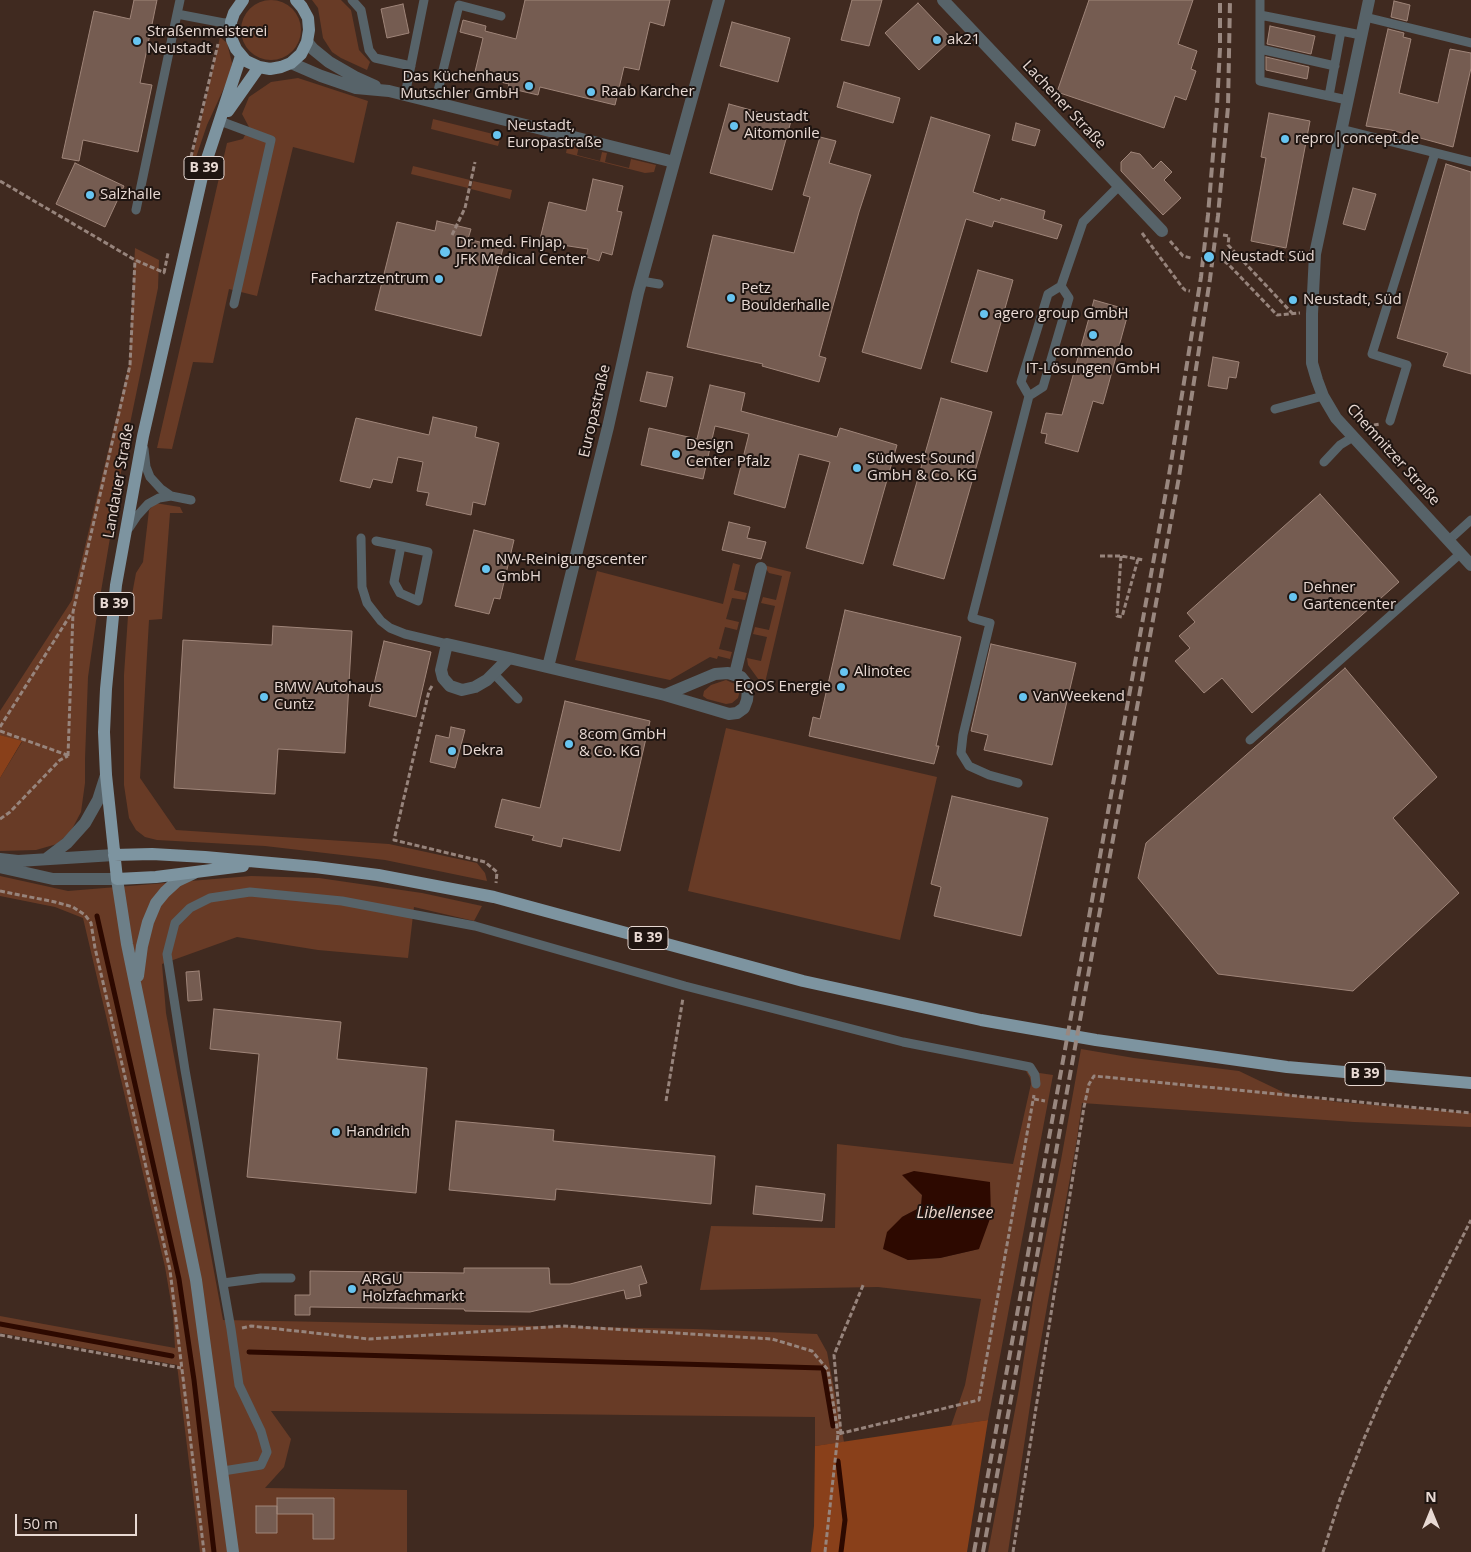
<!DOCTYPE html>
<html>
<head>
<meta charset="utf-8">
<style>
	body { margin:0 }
	#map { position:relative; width:1471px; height:1552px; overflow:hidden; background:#402a20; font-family:"Open Sans",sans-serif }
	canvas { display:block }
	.north { position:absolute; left:1406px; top:1487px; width:50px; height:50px; -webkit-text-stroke:4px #1f1511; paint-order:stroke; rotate:0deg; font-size:14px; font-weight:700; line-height:20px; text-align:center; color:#e8d9d3 }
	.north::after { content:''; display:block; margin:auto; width:18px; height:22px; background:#e8d9d3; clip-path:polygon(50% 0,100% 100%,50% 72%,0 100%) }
	.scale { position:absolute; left:15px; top:1514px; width:122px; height:22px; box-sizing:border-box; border:2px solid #e8d9d3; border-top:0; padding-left:6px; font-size:15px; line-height:18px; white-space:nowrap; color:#e8d9d3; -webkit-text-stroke:4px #1f1511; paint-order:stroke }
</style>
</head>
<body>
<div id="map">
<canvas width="1471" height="1552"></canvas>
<div class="north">N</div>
<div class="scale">50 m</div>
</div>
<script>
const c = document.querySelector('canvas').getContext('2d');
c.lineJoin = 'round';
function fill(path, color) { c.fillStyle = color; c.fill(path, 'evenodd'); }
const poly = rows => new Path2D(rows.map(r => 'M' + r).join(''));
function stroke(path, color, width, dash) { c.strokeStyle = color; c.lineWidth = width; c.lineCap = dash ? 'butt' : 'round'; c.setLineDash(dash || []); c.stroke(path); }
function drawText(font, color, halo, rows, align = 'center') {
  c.font = font + ' "Open Sans",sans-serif'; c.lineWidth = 4; c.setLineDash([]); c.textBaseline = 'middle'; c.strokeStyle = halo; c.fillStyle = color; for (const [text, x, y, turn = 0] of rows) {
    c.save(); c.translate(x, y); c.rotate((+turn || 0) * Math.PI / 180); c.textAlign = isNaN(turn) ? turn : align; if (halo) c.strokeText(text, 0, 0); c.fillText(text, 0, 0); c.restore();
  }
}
fill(poly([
	[312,0,341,0,351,10,359,50,370,62,367,70,341,58,332,52,323,38,318,8],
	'241 30a30 30 0 1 1 60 0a30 30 0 1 1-60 0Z',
	[220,37,227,43,232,63,229,77,207,125,191,172,190,168],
	[298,78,368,101,354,163,293,147,257,296,229,289,213,363,193,362,172,449,157,448,227,143,243,139,249,127,242,114,249,97,271,82],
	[433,119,501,136,498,146,431,129],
	[568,143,579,146,577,155,600,161,602,152,607,153,605,162,629,168,631,159,656,165,654,172,645,173,566,153],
	[413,166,470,180,468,188,411,174],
	[473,181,512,190,510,199,471,189],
	[135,248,159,260,158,288,126,443,96,621,88,677,85,759,85,783,81,812,71,831,57,844,36,850,0,851,0,778,22,742,0,735,0,711,72,600,129,365],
	[155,503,180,507,183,513,170,513,162,619,149,620,140,778,176,830,389,844,477,863,485,873,487,881,385,860,265,846,157,840,145,837,136,830,129,818,124,785,124,675,128,616,136,573,143,562,149,510],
	[733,563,740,565,734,590,747,593,745,600,732,598,726,619,739,622,737,630,725,627,719,649,732,652,730,659,718,656,717,659,710,657,670,680,575,660,597,571,723,604],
	[763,565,791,572,764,687,748,665,747,658,761,661,767,637,753,634,755,627,769,630,775,606,761,603,763,597,776,600,782,576,769,573],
	[726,680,735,684,740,690,738,698,732,703,726,704,707,699,703,696,704,691,711,685],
	[726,728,937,777,900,940,688,891],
	[0,876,68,891,251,876,319,878,422,893,482,906,474,921,414,907,408,958,318,950,237,937,162,964,166,1013,223,1320,694,1329,817,1334,827,1352,844,1442,815,1446,815,1417,271,1411,291,1439,284,1467,265,1488,407,1490,407,1552,200,1552,177,1365,0,1333,0,1316,175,1348,173,1314,165,1267,83,918,55,907,0,896],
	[1081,1049,1134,1058,1239,1071,1287,1094,1338,1102,1471,1113,1471,1127,1354,1122,1082,1103,1077,1139,1034,1379,1008,1552,988,1552,1019,1389,1033,1300,1061,1160],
	[1026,1071,1053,1075,988,1420,951,1426,965,1385,981,1299,878,1287,700,1290,711,1226,835,1228,837,1144,1013,1164,1031,1084,1030,1078],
	[903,1176,979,1249,940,1258,907,1260,902,1217,921,1207,922,1195]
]), '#683b26');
fill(poly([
	[0,735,22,741,0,778],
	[988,1420,967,1552,811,1552,814,1526,815,1446]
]), '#89401a');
fill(poly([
	[914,1171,990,1182,991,1216,979,1249,940,1258,908,1260,883,1249,887,1232,902,1217,921,1207,922,1195,902,1175]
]), '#2d0900');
stroke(poly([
	[97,916,179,1279,194,1380,214,1552],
	[0,1324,172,1356],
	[249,1352,823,1368,833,1426],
	[838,1461,845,1520,841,1552]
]), '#2d0900', 5);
const building = poly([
	[134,0,157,0,140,83,152,85,138,152,83,140,79,161,62,158,94,11,130,19,134,0],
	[525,0,670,0,664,26,650,22,639,70,624,67,615,105,540,87,538,95,508,88,509,84,474,76,483,38,460,32,463,20,486,26,485,31,516,39,525,0],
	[852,0,882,0,869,46,841,40,852,0],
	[1089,0,1193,0,1178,44,1197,51,1191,69,1196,71,1186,100,1175,96,1164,128,1057,92,1089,0],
	[1394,1,1410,5,1407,21,1391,17,1394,1],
	[918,3,952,39,919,70,885,33,918,3],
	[403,4,409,33,387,38,381,9,403,4],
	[732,22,790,38,778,82,720,66,732,22],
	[1270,26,1315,36,1311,54,1267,44,1270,26],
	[1388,29,1404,33,1403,37,1411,39,1399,93,1438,103,1450,49,1471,53,1471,68,1453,147,1391,130,1366,126,1388,29],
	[1266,57,1309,67,1307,79,1266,70,1266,57],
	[844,82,900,98,893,123,837,107,844,82],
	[729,104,791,121,772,190,710,173,729,104],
	[1269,113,1310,121,1286,248,1251,241,1266,158,1261,157,1269,113],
	[931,117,990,135,973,192,1000,201,1001,198,1045,211,1043,219,1062,225,1057,239,994,221,992,227,966,219,921,369,862,352,931,117],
	[1016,123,1040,130,1035,146,1012,140,1016,123],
	[820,137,836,141,829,163,871,175,859,212,819,356,826,358,819,382,762,366,763,364,687,347,713,235,794,253,810,197,803,195,820,137],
	[1131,152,1140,154,1153,169,1161,161,1172,172,1164,180,1181,198,1163,215,1121,171,1121,162,1131,152],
	[75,163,124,186,105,227,56,204,75,163],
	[1446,164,1471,172,1471,374,1443,366,1448,353,1397,338,1446,164],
	[593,179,623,186,617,211,622,212,612,255,602,252,599,261,586,257,588,249,562,245,561,248,539,243,549,202,586,211,593,179],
	[1353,188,1376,194,1365,230,1343,224,1353,188],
	[437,221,471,229,468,239,503,248,481,336,375,310,397,222,435,231,437,221],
	[978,270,1013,280,987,372,951,362,978,270],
	[1094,300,1129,310,1103,404,1093,401,1078,452,1045,443,1047,434,1041,433,1046,413,1062,415,1094,300],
	[1213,357,1239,362,1236,378,1229,377,1227,389,1208,386,1213,357],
	[647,372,673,377,666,407,640,401,647,372],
	[710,385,745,393,741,411,837,437,840,428,897,445,863,564,806,548,830,462,799,454,785,508,734,494,749,434,715,426,703,479,641,465,649,428,697,439,710,385],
	[941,398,992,412,944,579,893,565,941,398],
	[433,417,477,427,475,437,499,443,485,505,473,502,471,515,426,505,429,493,417,491,423,462,398,457,392,483,373,479,370,488,340,481,356,418,429,435,433,417],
	[1320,494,1399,582,1252,713,1222,678,1204,693,1175,661,1190,648,1179,636,1195,622,1187,613,1320,494],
	[729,522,750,527,747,538,766,542,761,559,722,550,729,522],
	[474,530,514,540,500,599,494,598,489,614,455,606,474,530],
	[845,610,961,637,936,746,939,746,934,764,809,736,813,717,820,719,845,610],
	[273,626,352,631,345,753,278,749,275,794,174,788,183,640,272,645,273,626],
	[384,641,431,652,416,717,369,706,384,641],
	[991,644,1076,663,1052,765,984,750,988,735,971,731,991,644],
	[1345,668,1437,777,1393,818,1459,893,1353,991,1218,974,1138,878,1146,843,1345,668],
	[565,701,650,721,620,851,563,838,561,847,532,840,534,836,495,827,502,799,540,808,565,701],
	[451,727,465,730,455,768,430,762,436,735,449,738,451,727],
	[952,796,1048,818,1021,936,934,916,941,887,931,884,952,796],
	[199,971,202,1000,188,1001,186,972,199,971],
	[214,1009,341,1022,337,1059,427,1068,416,1193,247,1177,259,1054,210,1049,214,1009],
	[456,1121,554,1130,553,1141,715,1156,711,1204,556,1189,555,1200,449,1190,456,1121],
	[756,1186,825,1194,822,1221,753,1214,756,1186],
	[641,1266,647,1283,639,1285,641,1296,626,1299,624,1290,530,1312,465,1311,464,1309,310,1307,310,1315,295,1315,295,1295,310,1295,310,1271,464,1273,464,1268,549,1268,550,1284,570,1284,641,1266],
	[277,1498,334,1498,334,1539,313,1539,313,1514,277,1514,277,1498],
	[256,1506,277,1506,277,1533,256,1533,256,1506]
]);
fill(building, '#755c51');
stroke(building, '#9f8579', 1);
stroke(poly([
	[191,157,218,44],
	[0,181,135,260,165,273],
	[1142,233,1182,287,1185,290,1190,291],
	[452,235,465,208,475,162],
	[1223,235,1229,236,1228,245,1292,313],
	[1170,241,1183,256,1191,258],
	[1224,261,1229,265,1277,315,1300,313],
	[164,273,168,253],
	[1359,422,1374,425,1380,424],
	[1100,556,1121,556,1144,560],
	[1121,556,1117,616,1122,617,1138,559],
	[432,686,429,691,394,840,485,862,497,872,496,883],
	[0,727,71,614],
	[0,731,67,755],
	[68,756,73,612,130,365,135,260],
	[0,819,10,812,60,760,68,756],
	[0,891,55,902,73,907,85,915,91,923,95,948,170,1270,204,1552],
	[1034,1099,1045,1101],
	[666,1101,683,998],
	[242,1328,251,1326,369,1339,563,1326,772,1339,812,1351,828,1370,838,1434],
	[0,1335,181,1368],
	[841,1434,834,1355,864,1283],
	[825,1552,838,1434,979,1400,1034,1095],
	[1013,1552,1084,1107,1089,1084,1094,1076,1471,1113],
	[1323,1552,1340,1499,1363,1441,1385,1390,1471,1220]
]), '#97847c', 3, [5, 2.5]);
stroke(poly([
	[352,0,361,10,369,50,375,58,411,66],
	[1260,0,1260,81,1347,100],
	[177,14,180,0],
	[1260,15,1361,35],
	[1365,17,1471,43],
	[1260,49,1335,66],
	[405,95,424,0],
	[1329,96,1341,31],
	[435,103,459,5,501,16],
	[220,121,271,140,234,304],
	[1341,129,1471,162],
	[136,210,177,14,224,23,231,22],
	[641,281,659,284],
	[1029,396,1043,387,1069,298,1061,286],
	[1275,409,1323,396],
	[1390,421,1407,365,1372,354,1435,153],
	[144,449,146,467,150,477,161,489,171,496],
	[1324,462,1340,445,1353,437],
	[129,528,137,516,148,504,159,498,171,496,191,500],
	[361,538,362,587,367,603,381,621,390,628,405,634,447,644],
	[1449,540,1471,520],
	[376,541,401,546,394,582,400,593,418,601,428,552,401,546],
	[494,674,518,699],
	[1250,740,1461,553],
	[1018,783,989,775,969,766,961,753,963,735,990,623,972,618,1029,396,1021,382,1048,294,1061,286,1083,222,1119,186],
	[223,1283,261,1278,291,1278],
	[223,1471,261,1465,267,1452,261,1431,239,1385,231,1329,185,1070,167,954,175,923,190,908,210,898,250,892,342,901,475,926,685,986,903,1042,1030,1067,1035,1075,1036,1084]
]), '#576369', 9);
stroke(poly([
	[943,0,1162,231],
	[1369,0,1315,254,1312,314,1312,363,1317,380,1323,396,1336,418,1471,565],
	[307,42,313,49,329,62,355,77,375,86],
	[291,63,321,76,356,88,389,91,674,162],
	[509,658,487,680,475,687,462,690,450,686,443,678,441,670,447,644,509,658,665,695,729,714,737,713,744,708,747,700,748,690,745,682,741,677,728,673,715,674,665,695],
	[548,667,608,427,638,293,719,0],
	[735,674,761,568],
	[0,859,18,861,114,855],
	[46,859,67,843,85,823,98,800,106,775],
	[0,867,53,879,117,879]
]), '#576369', 12);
stroke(poly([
	[117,879,127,944,196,1280,233,1552],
	[138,976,142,946,148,922,156,903,165,892,177,881,194,873]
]), '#6d7f88', 12);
stroke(poly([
	[243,0,234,13,231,22,232,40,236,49,246,61,259,67,270,69,281,67,291,63,301,54,307,42,309,30,308,18,302,7,296,0],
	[241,56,204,168,143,436,116,585,106,689,104,732,106,775,117,879,156,877,243,866],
	[228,111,259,67],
	[114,855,152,854,205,857,315,867,378,875,494,897,803,981,981,1020,1096,1040,1287,1067,1471,1083]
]), '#7d94a0', 12);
stroke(poly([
	[974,1552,1169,475,1201,277,1208,215,1217,106,1220,48,1220,0],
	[983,1552,1179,477,1210,279,1218,216,1228,107,1230,0]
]), '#99877f', 4, [10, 5]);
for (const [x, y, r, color] of [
	[937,40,5,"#67c4f0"],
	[137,41,5,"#67c4f0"],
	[529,86,5,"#67c4f0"],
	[591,92,5,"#67c4f0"],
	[734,126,5,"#67c4f0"],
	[497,135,5,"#67c4f0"],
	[1285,139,5,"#67c4f0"],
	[90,195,5,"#67c4f0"],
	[445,252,6,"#67c4f0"],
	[1209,257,6,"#67c4f0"],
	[439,279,5,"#67c4f0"],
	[731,298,5,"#67c4f0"],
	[1293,300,5,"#67c4f0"],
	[984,314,5,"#67c4f0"],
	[1093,335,5,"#67c4f0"],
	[676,454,5,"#67c4f0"],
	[857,468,5,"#67c4f0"],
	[486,569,5,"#67c4f0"],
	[1293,597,5,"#67c4f0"],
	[844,672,5,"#67c4f0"],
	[841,687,5,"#67c4f0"],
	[264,697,5,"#67c4f0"],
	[1023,697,5,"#67c4f0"],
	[569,744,5,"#67c4f0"],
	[452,751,5,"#67c4f0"],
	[336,1132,5,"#67c4f0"],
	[352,1289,5,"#67c4f0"]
]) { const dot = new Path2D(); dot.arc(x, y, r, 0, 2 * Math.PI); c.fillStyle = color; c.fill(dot); stroke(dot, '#1f1511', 2); }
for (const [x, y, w] of [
	[204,168,40],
	[114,604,40],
	[648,938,40],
	[1365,1074,40]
]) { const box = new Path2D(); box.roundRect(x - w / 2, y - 11.5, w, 23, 4); c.fillStyle = '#1f1511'; c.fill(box); stroke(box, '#e8d9d3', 1); }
drawText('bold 14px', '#e8d9d3', null, [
	["B 39",204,168],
	["B 39",114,604],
	["B 39",648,938],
	["B 39",1365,1074]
]);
drawText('15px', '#e8d9d3', '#1f1511', [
	["Straßenmeisterei",147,32],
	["Neustadt",147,49],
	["ak21",947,40],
	["Das Küchenhaus",519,77,"right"],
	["Mutschler GmbH",519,94,"right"],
	["Raab Karcher",601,92],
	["Neustadt",744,117],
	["Aitomonile",744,134],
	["Neustadt,",507,126],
	["Europastraße",507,143],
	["repro|concept.de",1295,139],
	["Salzhalle",100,195],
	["Dr. med. Finjap,",456,243],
	["JFK Medical Center",456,260],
	["Neustadt Süd",1220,257],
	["Facharztzentrum",429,279,"right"],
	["Petz",741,289],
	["Boulderhalle",741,306],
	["Neustadt, Süd",1303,300],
	["agero group GmbH",994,314],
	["commendo",1093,352,"center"],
	["IT-Lösungen GmbH",1093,369,"center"],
	["Design",686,445],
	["Center Pfalz",686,462],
	["Südwest Sound",867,459],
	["GmbH & Co. KG",867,476],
	["NW-Reinigungscenter",496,560],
	["GmbH",496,577],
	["Dehner",1303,588],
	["Gartencenter",1303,605],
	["Alinotec",854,672],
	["EQOS Energie",831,687,"right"],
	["BMW Autohaus",274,688],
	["Cuntz",274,705],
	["VanWeekend",1033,697],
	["8com GmbH",579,735],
	["& Co. KG",579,752],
	["Dekra",462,751],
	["Handrich",346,1132],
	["ARGU",362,1280],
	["Holzfachmarkt",362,1297]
], 'left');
drawText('15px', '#e8d9d3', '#1f1511', [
	["Lachener Straße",1064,105,47],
	["Europastraße",595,411,-77],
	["Chemnitzer Straße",1393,455,48],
	["Landauer Straße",119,481,-80]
]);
drawText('italic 16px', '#f0d9cf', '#1f1511', [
	["Libellensee",955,1213]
]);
</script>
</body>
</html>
